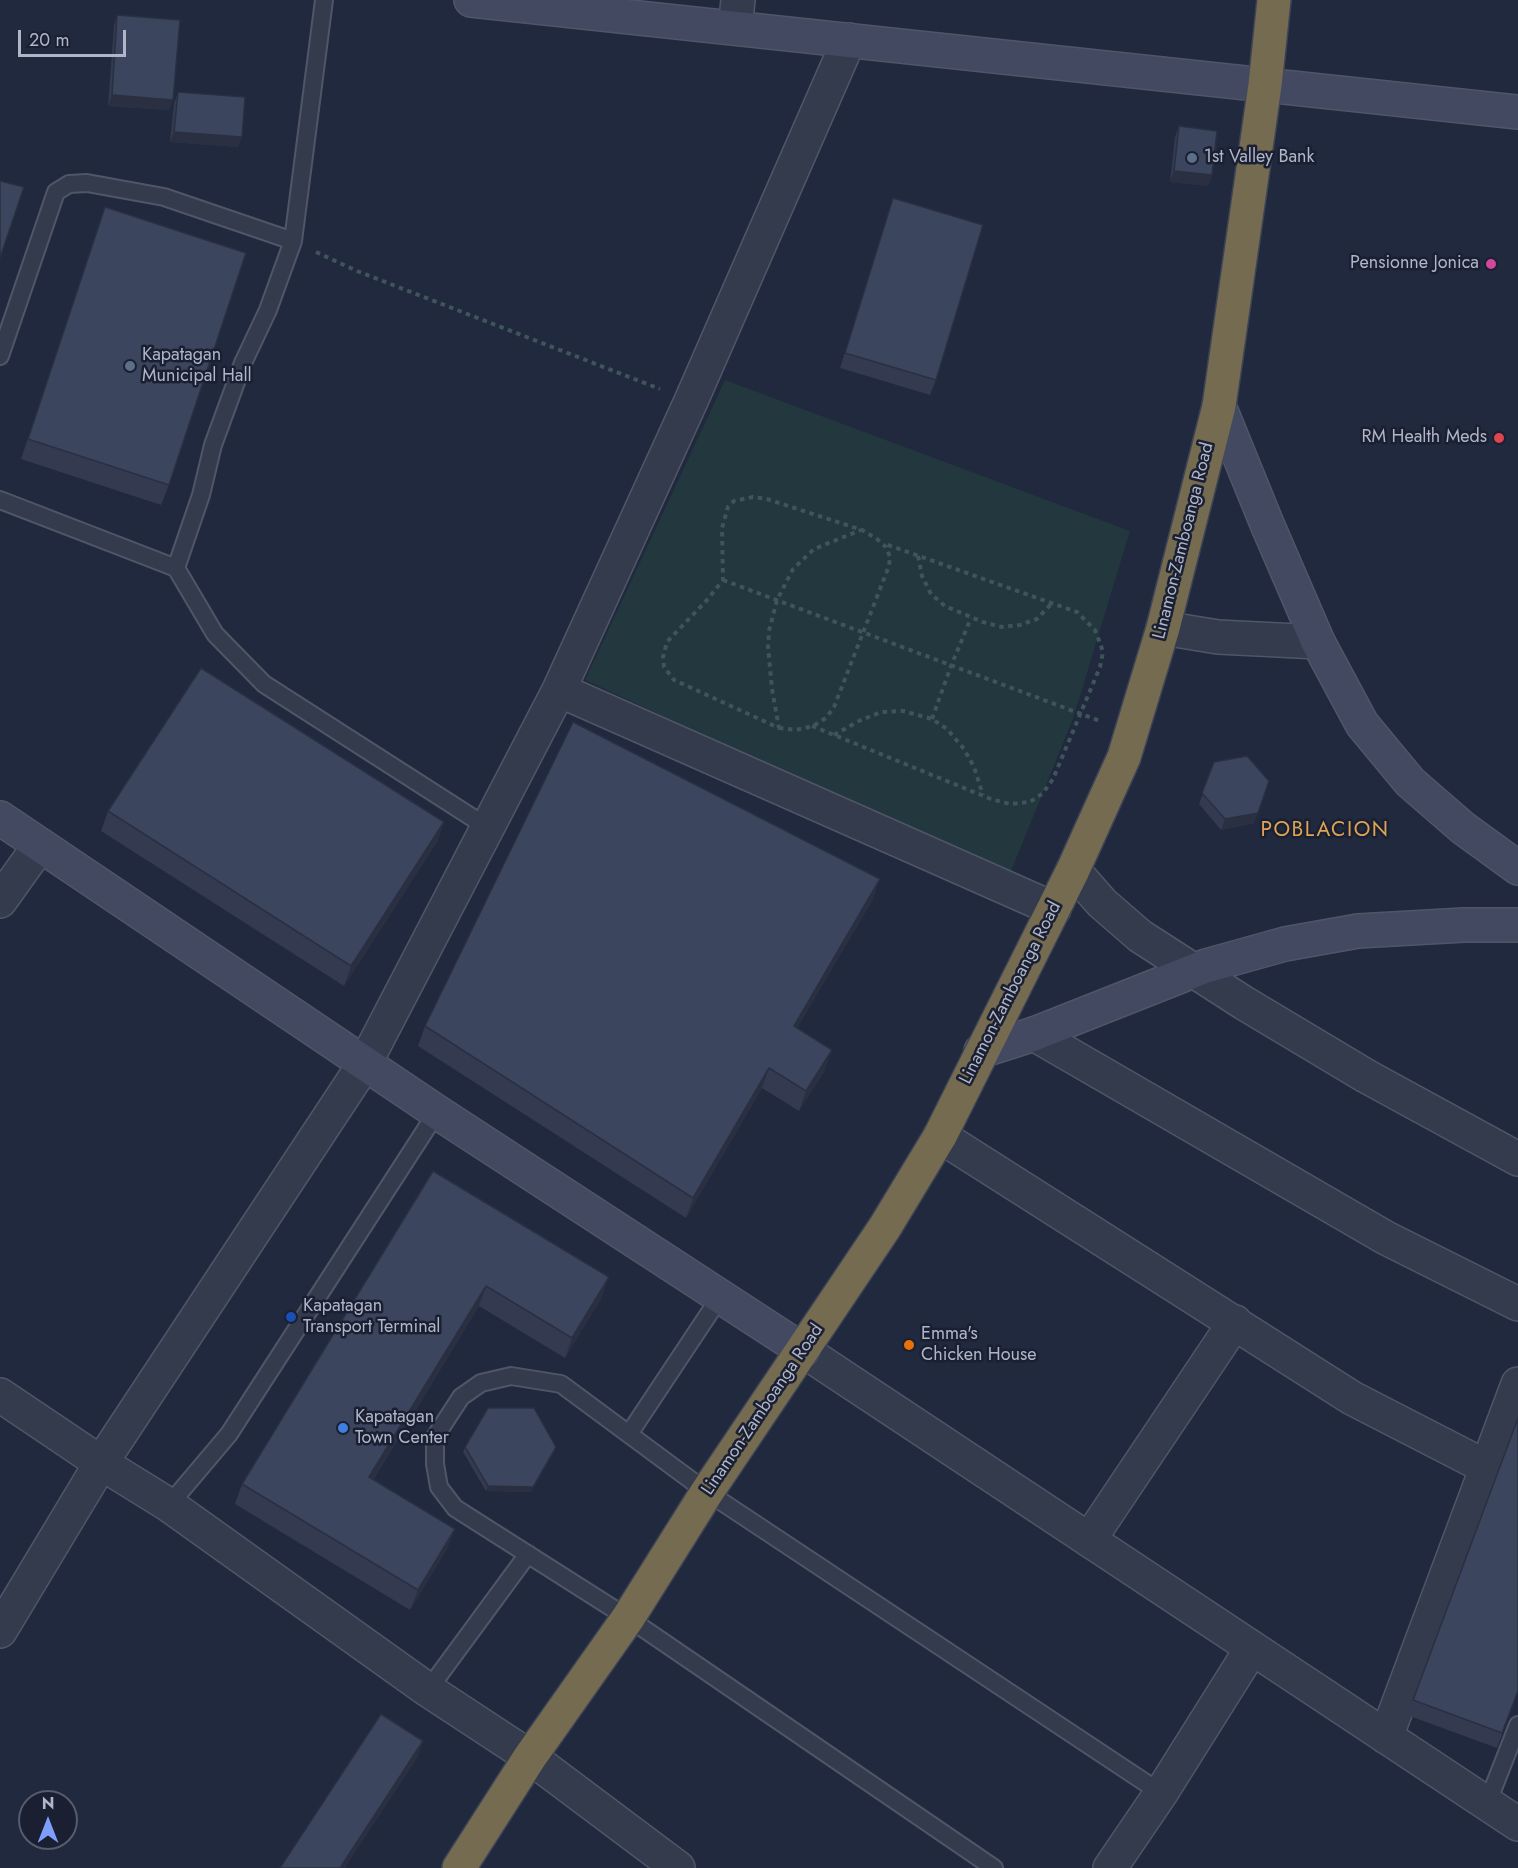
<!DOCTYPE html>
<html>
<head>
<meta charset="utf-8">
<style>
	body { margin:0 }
	#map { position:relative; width:1518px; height:1868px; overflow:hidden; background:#20293d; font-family:Jost,sans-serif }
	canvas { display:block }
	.north { position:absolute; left:18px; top:1790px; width:60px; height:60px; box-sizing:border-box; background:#1a2032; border:2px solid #565c6e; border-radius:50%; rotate:0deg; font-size:16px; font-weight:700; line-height:24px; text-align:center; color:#b0b6c9 }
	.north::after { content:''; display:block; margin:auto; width:21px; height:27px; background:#7e9eff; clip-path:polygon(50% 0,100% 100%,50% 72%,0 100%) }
	.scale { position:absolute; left:18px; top:30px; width:108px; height:27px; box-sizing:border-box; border:3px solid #b0b6c9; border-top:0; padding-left:8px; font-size:18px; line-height:21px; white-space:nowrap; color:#b0b6c9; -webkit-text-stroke:4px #1a2032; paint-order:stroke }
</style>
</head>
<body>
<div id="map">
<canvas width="1518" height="1868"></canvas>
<div class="north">N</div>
<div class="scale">20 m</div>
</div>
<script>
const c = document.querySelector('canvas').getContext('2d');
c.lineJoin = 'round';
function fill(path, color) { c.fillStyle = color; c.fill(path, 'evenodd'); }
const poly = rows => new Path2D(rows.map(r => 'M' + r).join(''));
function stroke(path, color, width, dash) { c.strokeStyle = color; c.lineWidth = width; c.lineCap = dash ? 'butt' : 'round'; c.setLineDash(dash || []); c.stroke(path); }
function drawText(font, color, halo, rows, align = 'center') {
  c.font = font + ' Jost,sans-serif'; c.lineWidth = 5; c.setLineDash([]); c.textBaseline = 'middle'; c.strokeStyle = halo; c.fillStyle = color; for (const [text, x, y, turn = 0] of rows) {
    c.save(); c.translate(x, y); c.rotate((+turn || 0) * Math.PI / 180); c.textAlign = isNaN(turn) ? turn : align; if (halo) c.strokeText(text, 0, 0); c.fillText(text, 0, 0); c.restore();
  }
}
fill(poly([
	[725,380,1130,531,1073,719,1009,876,585,680]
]), '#22373e');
const lane = poly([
	[324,0,293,241,268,310,243,363,213,445,201,495,176,568,215,634,264,684,487,827],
	[0,356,56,192,69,184,87,183,164,197,293,241],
	[0,500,176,568],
	[629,1434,720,1297],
	[169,1505,229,1434,437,1112],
	[428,1690,528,1554],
	[1487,1804,1518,1725],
	[994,1868,628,1618,455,1508,439,1487,435,1464,435,1437,461,1397,481,1383,511,1376,561,1384,707,1492,1161,1793]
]);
const street = poly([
	[735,28,738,0],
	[1163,628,1218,637,1318,642],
	[559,690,1054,909],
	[1073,870,1102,903,1140,936,1244,1003,1366,1076,1518,1159],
	[0,901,40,845],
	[1034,1034,1386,1238,1518,1304],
	[940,1136,1352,1398,1486,1467],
	[804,1351,1518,1824],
	[0,1395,101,1463,169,1505,428,1690,530,1757,678,1868],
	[1089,1540,1235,1322],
	[0,1631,101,1463,365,1063,559,690,691,401,849,40],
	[1386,1737,1518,1384],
	[1110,1868,1161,1793,1252,1648]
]);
const secondary = poly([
	[471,0,1518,112],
	[1219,406,1267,524,1318,642,1362,724,1410,782,1463,828,1518,868],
	[0,818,437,1112,804,1351],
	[981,1051,1034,1034,1206,966,1285,944,1358,931,1464,925,1518,925]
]);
const highway = poly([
	[459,1868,530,1757,628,1618,707,1492,885,1227,940,1136,1073,870,1124,757,1163,628,1219,406,1265,85,1274,0]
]);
stroke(lane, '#505668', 20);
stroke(street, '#505668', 36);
stroke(secondary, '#505668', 36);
stroke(highway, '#3d4355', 36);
stroke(poly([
	[316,252,357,271,660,389],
	[918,556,922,576,931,594,945,606,983,622,1002,627,1020,625,1037,619,1052,603],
	[723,580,1100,721],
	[932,719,951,666,971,618],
	[812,726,991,799,1010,804,1030,802,1043,793,1053,779,1100,667,1103,652,1100,643,1095,630,1077,612,885,544],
	[779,728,796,730,813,726,826,718,834,707,889,566,890,557,886,547,877,539,862,530,767,499,753,497,734,501,728,507,722,528,723,580,707,600,667,642,663,657,664,667,674,680,779,728,772,689,768,647,769,631,777,600,793,569,814,549,861,530],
	[834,735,859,721,881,712,903,711,932,719,947,729,964,749,974,767,983,795]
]), '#40545b', 4, [4.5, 4.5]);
stroke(lane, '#343b4d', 16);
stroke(street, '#343b4d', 33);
stroke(secondary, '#424961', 33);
stroke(highway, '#746b51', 33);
fill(poly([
	[117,15,173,100,169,110,108,106,114,25],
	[178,92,242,137,238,147,170,142,174,103],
	[1179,126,1212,175,1208,186,1170,182,1175,137],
	[893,198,936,380,930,395,840,368],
	[105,207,169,485,161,505,21,459],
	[1210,772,1254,823,1221,830,1199,804],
	[108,811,444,822,437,842,344,986,101,831],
	[873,899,797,1028,825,1070,799,1111,762,1088,686,1218,418,1046,425,1026],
	[433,1171,602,1297,565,1358,479,1306,373,1480,455,1529,447,1549,410,1610,235,1504,242,1484],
	[1518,1418,1518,1691,1497,1748,1407,1715],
	[465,1447,556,1447,554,1452,531,1492,486,1491,463,1452]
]), '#343b51');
fill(poly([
	[112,95,173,100,169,110,108,106],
	[174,132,242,137,238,147,170,142],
	[1174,171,1212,175,1208,186,1170,182],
	[1258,813,1254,823,1221,830,1225,819],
	[444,822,437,842,344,986,351,966],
	[880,879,873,899,787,1046,794,1026],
	[832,1050,825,1070,799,1111,806,1091],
	[769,1068,762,1088,686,1218,693,1198],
	[609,1277,602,1297,565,1358,572,1338],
	[486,1286,479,1306,362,1497,369,1477],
	[556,1447,554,1452,531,1492,486,1491,488,1486],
	[455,1529,447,1549,410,1610,418,1590],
	[423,1741,418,1757,345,1868,340,1868]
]), '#2a3042');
const building = poly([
	[117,15,180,20,173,100,112,95,117,15],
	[178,92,245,97,242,137,174,132,178,92],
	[1179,126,1217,131,1212,175,1174,171,1179,126],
	[0,181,24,187,0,258,0,181],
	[893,198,983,225,936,380,845,353,893,198],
	[105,207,246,253,169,485,28,439,105,207],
	[201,668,444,822,351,966,108,811,201,668],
	[573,722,880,879,794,1026,832,1050,806,1091,769,1068,693,1198,425,1026,573,722],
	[1247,756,1269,781,1258,813,1225,819,1202,793,1214,762,1247,756],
	[433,1171,609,1277,572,1338,486,1286,369,1477,455,1529,418,1590,242,1484,433,1171],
	[488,1408,534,1408,556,1447,533,1487,488,1486,465,1447,488,1408],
	[1518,1418,1518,1691,1502,1733,1413,1700,1518,1418],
	[381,1714,423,1741,340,1868,280,1868,381,1714]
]);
fill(building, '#3c455e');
stroke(building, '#2a3042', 1.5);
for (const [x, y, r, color] of [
	[1192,158,6,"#5c6f8a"],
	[1491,264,6,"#d1479c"],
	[130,366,6,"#5c6f8a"],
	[1499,438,6,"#e0444e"],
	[291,1317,6,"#1a4fb4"],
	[909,1345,6,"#e8710a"],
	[343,1428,6,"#3f7fe0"]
]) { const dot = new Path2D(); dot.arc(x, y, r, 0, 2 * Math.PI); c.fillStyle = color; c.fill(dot); stroke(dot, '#1a2032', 2); }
drawText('18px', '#b0b6c9', '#1a2032', [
	["1st Valley Bank",1204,158],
	["Pensionne Jonica",1479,264,"right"],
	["Kapatagan",142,356],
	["Municipal Hall",142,377],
	["RM Health Meds",1487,438,"right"],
	["Kapatagan",303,1307],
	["Transport Terminal",303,1328],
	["Emma's",921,1335],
	["Chicken House",921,1356],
	["Kapatagan",355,1418],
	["Town Center",355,1439]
], 'left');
drawText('18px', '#b0b6c9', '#1a2032', [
	["Linamon-Zamboanga Road",1184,541,-76],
	["Linamon-Zamboanga Road",1011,993,-63],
	["Linamon-Zamboanga Road",763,1410,-56]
]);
c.letterSpacing = '1.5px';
drawText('21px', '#dea456', '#1a2032', [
	["POBLACION",1325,831]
]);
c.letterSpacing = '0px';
</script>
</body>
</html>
